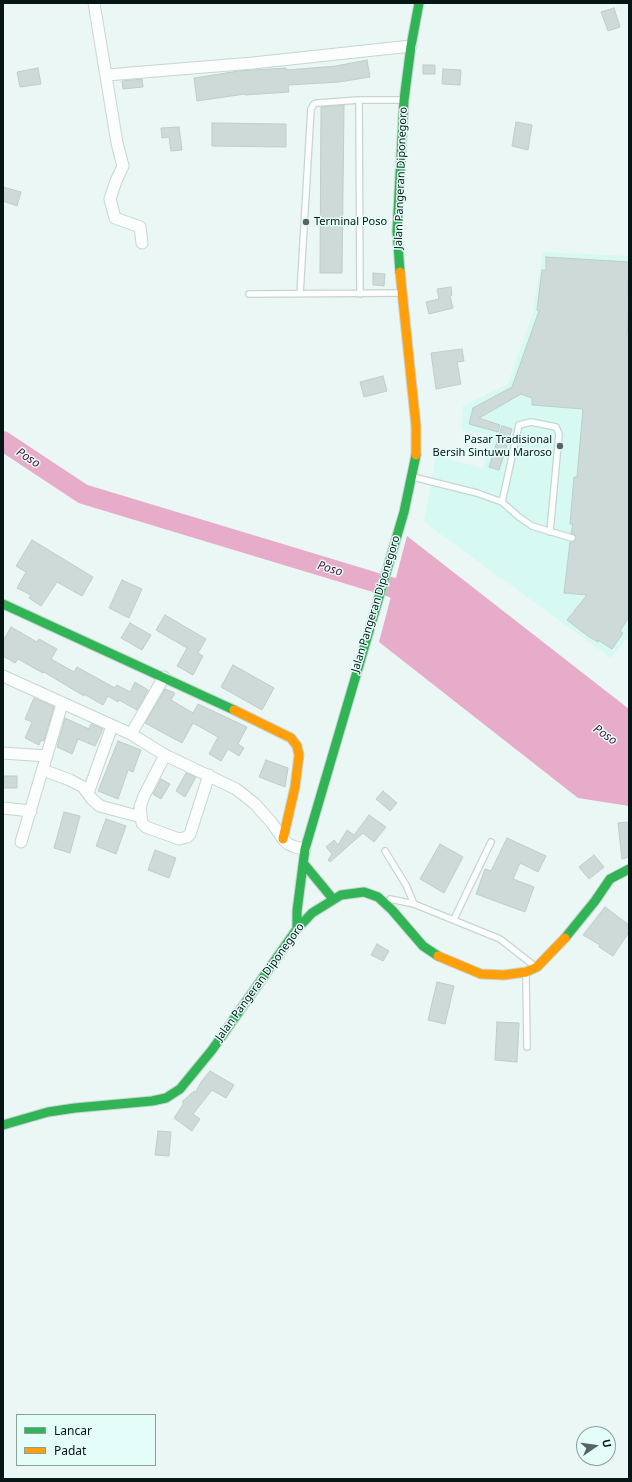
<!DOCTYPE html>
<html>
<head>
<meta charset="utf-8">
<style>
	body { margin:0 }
	#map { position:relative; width:632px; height:1482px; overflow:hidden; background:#eaf7f4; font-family:"Noto Sans",sans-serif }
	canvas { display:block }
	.frame { position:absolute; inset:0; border:4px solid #061614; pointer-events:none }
	.legend { position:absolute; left:16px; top:1414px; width:140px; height:52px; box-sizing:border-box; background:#e4fdf8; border:1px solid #8ba19d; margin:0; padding:5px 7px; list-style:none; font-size:12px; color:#061614 }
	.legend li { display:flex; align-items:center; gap:8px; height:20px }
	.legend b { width:20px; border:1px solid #8ba19d }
	.north { position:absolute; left:576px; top:1426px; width:40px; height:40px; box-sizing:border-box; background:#e4fdf8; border:1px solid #8ba19d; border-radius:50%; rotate:77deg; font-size:11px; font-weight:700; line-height:16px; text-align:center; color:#061614 }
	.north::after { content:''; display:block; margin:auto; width:14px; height:18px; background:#566562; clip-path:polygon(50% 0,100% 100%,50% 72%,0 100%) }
</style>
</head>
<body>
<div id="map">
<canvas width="632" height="1482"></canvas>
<div class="frame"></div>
<ul class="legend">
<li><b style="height:5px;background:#30b455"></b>Lancar</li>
<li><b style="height:5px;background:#ff9f0a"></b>Padat</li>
</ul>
<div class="north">U</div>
</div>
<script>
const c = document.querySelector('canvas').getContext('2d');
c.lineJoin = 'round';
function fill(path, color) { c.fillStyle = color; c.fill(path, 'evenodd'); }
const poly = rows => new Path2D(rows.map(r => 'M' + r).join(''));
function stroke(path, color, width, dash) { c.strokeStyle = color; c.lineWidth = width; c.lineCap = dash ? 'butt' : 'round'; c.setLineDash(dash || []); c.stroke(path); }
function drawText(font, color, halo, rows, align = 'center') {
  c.font = font + ' "Noto Sans",sans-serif'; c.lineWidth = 3; c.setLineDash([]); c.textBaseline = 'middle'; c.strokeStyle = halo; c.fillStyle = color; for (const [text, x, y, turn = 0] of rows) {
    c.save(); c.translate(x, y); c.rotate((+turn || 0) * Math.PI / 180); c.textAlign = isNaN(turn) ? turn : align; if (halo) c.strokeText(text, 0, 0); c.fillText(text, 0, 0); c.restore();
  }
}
fill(poly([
	[543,252,629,256,629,636,611,658,424,522,436,456,483,468,493,435,462,430,463,406,508,384,532,316]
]), '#d6f9f2');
fill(poly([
	[407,536,629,709,629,806,578,798,379,642]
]), '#e6acc9');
stroke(poly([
	[3,441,83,494,394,588,417,604]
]), '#e6acc9', 20);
const building = poly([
	[614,8,620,27,608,31,601,12,614,8],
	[367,60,370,77,339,82,288,85,289,92,245,95,245,94,197,101,194,78,239,71,286,68,287,70,336,66,367,60],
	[423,65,435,65,435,74,423,74,423,65],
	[38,68,41,84,20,87,17,72,38,68],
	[443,69,461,70,460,85,442,84,443,69],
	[142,79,143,87,123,89,122,81,142,79],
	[344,105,342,273,320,273,321,107,344,105],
	[516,122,532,125,528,150,512,146,516,122],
	[212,123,286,124,286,147,212,146,212,123],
	[179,127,182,150,171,151,169,137,162,138,161,128,179,127],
	[3,187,21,192,17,206,3,201,3,187],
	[546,257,629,262,628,294,629,294,629,304,627,336,629,336,629,617,620,631,623,633,612,649,598,640,598,642,588,636,567,620,587,595,564,593,570,542,575,541,576,539,575,535,571,533,573,524,570,524,574,477,577,477,583,409,532,405,532,398,521,394,479,418,500,425,498,432,469,424,473,408,512,387,539,311,537,310,542,270,546,270,546,257],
	[373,273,385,274,384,286,373,285,373,273],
	[451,287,452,295,450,296,453,308,429,314,426,302,439,299,437,289,451,287],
	[462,349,464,361,457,362,461,384,436,389,431,353,462,349],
	[383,376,387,391,364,397,360,382,383,376],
	[502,426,512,429,499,470,489,467,502,426],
	[32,540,93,577,82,596,57,582,41,606,29,598,31,595,17,588,26,572,16,566,32,540],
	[122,580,142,589,129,618,109,608,122,580],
	[165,615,206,639,198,653,203,656,193,675,177,666,187,648,156,630,165,615],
	[130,623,151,635,142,650,121,638,130,623],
	[11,627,37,642,39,639,57,649,51,659,74,672,77,667,115,688,117,685,130,692,135,682,148,690,137,710,119,700,118,702,108,696,103,705,84,694,84,696,44,672,43,673,18,659,15,663,3,656,3,641,11,627],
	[233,665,274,688,262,710,221,687,233,665],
	[165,689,175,693,171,700,193,713,198,704,247,727,238,744,244,748,239,756,228,749,221,761,209,754,218,737,193,723,182,743,145,723,165,689],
	[34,698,54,707,44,741,41,740,39,745,25,738,32,722,25,719,34,698],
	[65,718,89,729,91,724,103,729,95,746,78,739,72,754,57,747,65,718],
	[118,741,141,750,133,772,128,770,118,799,98,791,118,741],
	[266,760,288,768,285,787,259,777,266,760],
	[186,773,196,777,185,797,176,791,186,773],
	[3,776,17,776,17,788,3,788,3,776],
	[161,779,170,784,161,799,153,794,161,779],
	[383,791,397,803,390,811,376,799,383,791],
	[64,812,80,816,70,853,54,848,64,812],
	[369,815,386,827,374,842,363,833,330,862,328,860,332,854,326,847,334,840,338,845,347,830,354,835,369,815],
	[106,819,126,826,116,854,96,846,106,819],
	[629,822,629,857,622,859,618,823,629,822],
	[507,838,546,856,538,872,520,863,513,879,534,887,525,912,476,894,485,869,491,871,507,838],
	[440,844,463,857,444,893,420,879,440,844],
	[155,850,176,858,169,878,148,870,155,850],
	[594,855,604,867,589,879,579,867,594,855],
	[605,907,629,925,629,932,613,956,599,947,600,945,583,935,605,907],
	[377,944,389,951,383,961,371,955,377,944],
	[437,982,454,986,445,1024,428,1020,437,982],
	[497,1022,519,1023,517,1062,495,1060,497,1022],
	[210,1071,234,1085,226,1098,212,1090,193,1114,200,1119,192,1131,174,1118,184,1103,182,1102,194,1091,195,1093,201,1082,210,1071],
	[158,1131,171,1132,169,1156,155,1155,158,1131]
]);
fill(building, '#cddad8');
stroke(building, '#bfcdca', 1);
const lane = poly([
	[249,294,400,293],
	[300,294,311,109,314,104,317,103,359,100],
	[360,294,359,100,403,100],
	[413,477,477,493,502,502,519,517,532,526,572,538],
	[502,502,519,425,531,422,556,427,559,434,550,532],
	[385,851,406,885,414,904],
	[390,899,414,904,500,939,532,964],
	[454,919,491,842],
	[526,976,527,1047]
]);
const street = poly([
	[94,3,117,143,123,166,116,181,110,199,115,218,140,227,142,243],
	[107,75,253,63,411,46],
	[3,676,131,734,165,755,236,789,254,803,272,823,283,839,288,844,295,847,305,849],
	[131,734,164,677],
	[3,753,47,756],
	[165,755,144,796,140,807,142,823,146,827,179,839,187,837,190,834,209,775],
	[43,770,70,780,83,787,92,799,100,806,141,817],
	[88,793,112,726],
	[3,808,31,811],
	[21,842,62,704]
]);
const fast = poly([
	[400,272,397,231,404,100,411,46,419,3],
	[3,604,234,710],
	[304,864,333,899],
	[297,929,297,911,305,849,404,512,416,455],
	[565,938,595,901,610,879,629,869],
	[3,1125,48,1112,75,1108,152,1101,166,1098,180,1089,212,1050,297,929,312,913,341,895,364,892,378,897,392,910,423,946,438,956]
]);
const slow = poly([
	[400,272,416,426,416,455],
	[234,710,291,738,297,746,299,755,295,787,283,839],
	[438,956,481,974,504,975,526,972,537,967,565,938]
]);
stroke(lane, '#c7d5d2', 8);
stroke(street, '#c7d5d2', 13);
stroke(fast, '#c7d5d2', 11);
stroke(slow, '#c7d5d2', 11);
stroke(lane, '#fcfefd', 5.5);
stroke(street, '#fcfefd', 11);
stroke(fast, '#30b455', 9);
stroke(slow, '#ff9f0a', 9);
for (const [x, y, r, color] of [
	[306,222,4,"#566562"],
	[560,446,4,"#566562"]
]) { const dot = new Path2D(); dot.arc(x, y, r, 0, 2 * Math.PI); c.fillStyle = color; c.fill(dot); stroke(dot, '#e4fdf8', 1.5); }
drawText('11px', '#061614', '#e4fdf8', [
	["Jalan Pangeran Diponegoro",401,178,-88],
	["Jalan Pangeran Diponegoro",376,604,-73],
	["Jalan Pangeran Diponegoro",260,982,-54]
]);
drawText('11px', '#061614', '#e4fdf8', [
	["Terminal Poso",314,222],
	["Pasar Tradisional",552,440,"right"],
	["Bersih Sintuwu Maroso",552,453,"right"]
], 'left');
drawText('italic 12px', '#5b0e3c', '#e4fdf8', [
	["Poso",28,458,33],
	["Poso",330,569,17],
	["Poso",605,735,35]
]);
</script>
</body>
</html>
